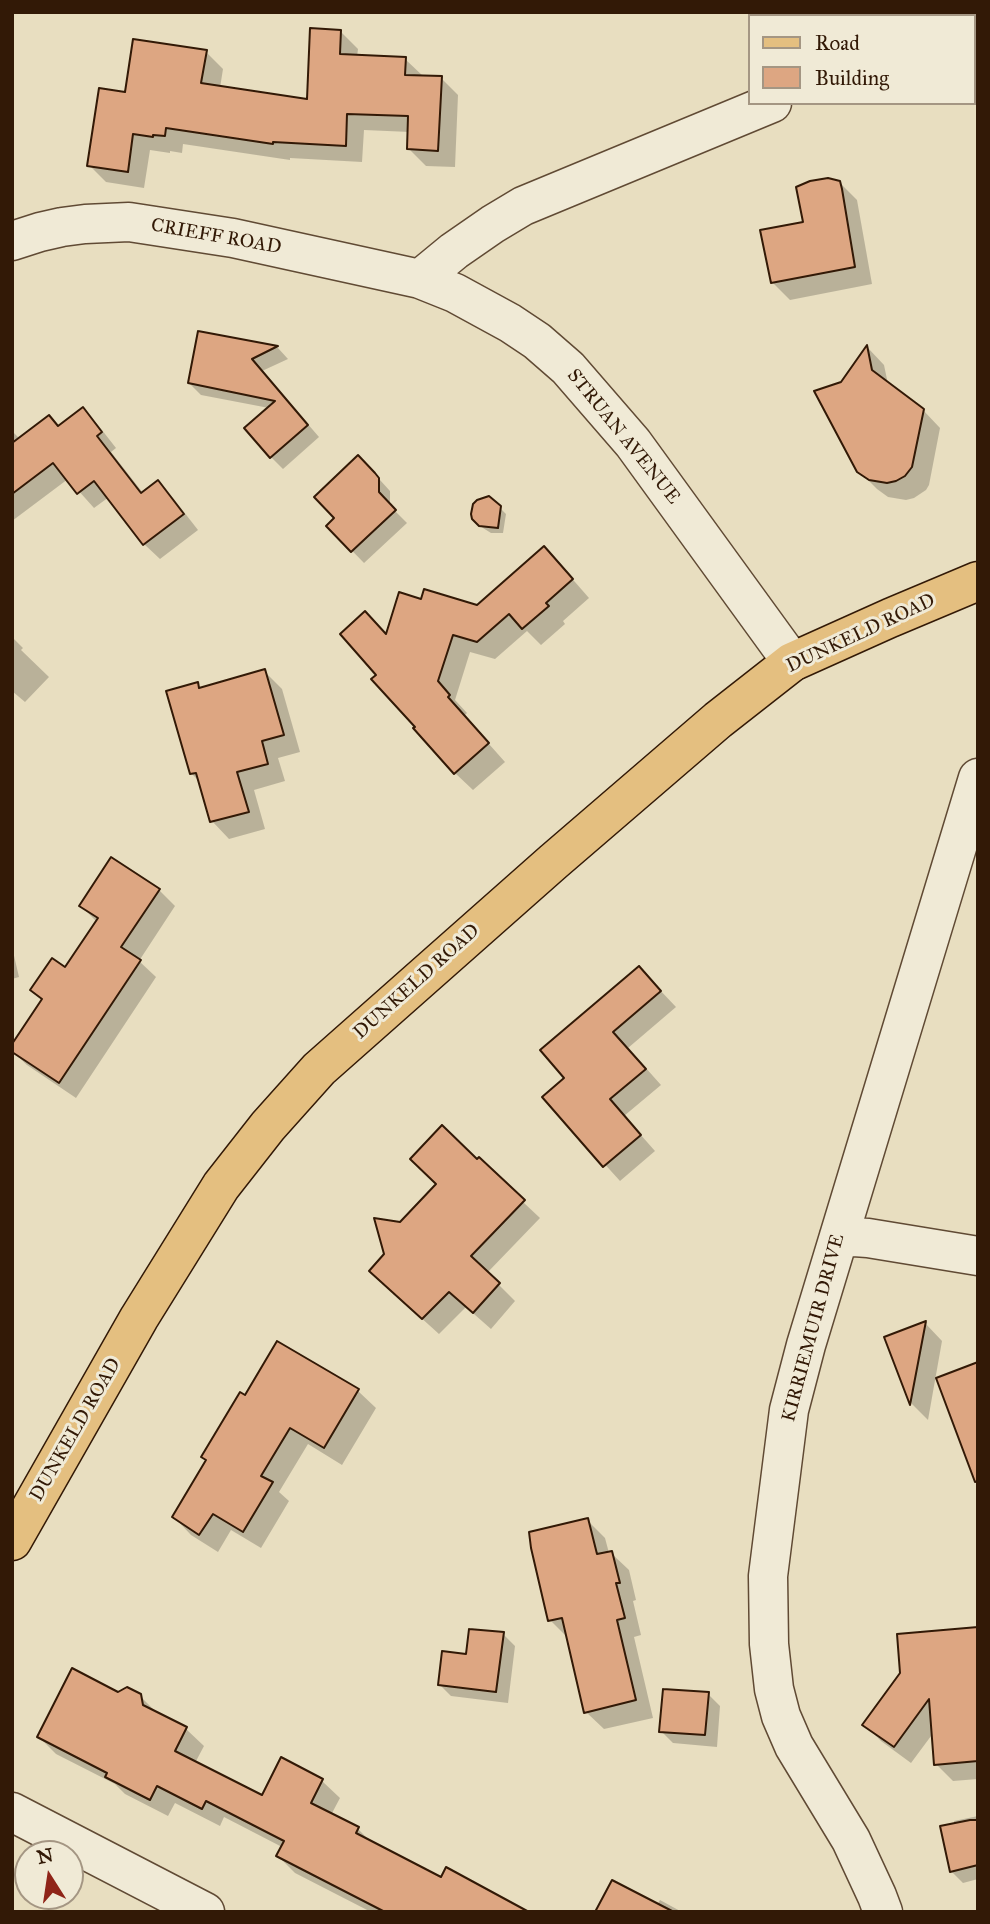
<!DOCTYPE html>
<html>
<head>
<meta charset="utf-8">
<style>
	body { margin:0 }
	#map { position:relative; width:990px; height:1924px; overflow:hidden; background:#e8dec0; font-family:"IM FELL Great Primer",serif }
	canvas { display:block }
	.frame { position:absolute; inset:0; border:14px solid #321906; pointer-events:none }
	.legend { position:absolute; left:748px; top:14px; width:228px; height:91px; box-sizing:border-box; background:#f0ead6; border:2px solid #a49683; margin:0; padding:9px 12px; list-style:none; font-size:21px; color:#321906 }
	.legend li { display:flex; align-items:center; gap:14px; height:35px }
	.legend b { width:35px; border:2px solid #a49683 }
	.north { position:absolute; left:14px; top:1840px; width:70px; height:70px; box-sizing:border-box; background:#f0ead6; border:2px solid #a49683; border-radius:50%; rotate:348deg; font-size:19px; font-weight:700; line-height:28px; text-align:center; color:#321906 }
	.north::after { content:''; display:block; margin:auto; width:24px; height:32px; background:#8f2418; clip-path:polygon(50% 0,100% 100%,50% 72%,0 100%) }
</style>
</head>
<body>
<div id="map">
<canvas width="990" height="1924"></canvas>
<div class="frame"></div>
<ul class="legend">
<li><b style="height:9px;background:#e4bf80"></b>Road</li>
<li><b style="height:19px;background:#dda682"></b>Building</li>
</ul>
<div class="north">N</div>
</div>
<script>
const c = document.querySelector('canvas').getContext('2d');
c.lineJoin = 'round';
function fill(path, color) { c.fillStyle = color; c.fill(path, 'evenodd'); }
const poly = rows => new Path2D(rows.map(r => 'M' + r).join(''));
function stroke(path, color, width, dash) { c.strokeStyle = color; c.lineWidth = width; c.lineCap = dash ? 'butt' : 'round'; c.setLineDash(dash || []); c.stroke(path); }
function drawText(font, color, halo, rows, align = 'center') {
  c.font = font + ' "IM FELL Great Primer",serif'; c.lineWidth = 6; c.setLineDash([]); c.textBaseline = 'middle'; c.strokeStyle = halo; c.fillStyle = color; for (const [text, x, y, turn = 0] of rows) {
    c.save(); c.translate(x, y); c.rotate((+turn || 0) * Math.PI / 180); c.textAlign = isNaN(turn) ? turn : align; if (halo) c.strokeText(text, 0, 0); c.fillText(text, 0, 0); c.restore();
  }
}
fill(poly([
	[340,31,358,49,357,57,405,59,423,76,441,78,458,95,455,167,426,166,409,149,410,132,364,130,362,162,290,158,290,160,183,144,182,153,170,151,170,153,150,150,144,188,106,182,89,165,126,94,206,52,223,69,220,88,308,101],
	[839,182,857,200,872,284,790,300,772,282,805,223],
	[200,333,278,348,288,359,262,371,319,437,283,469,271,457,269,408,201,395,189,383],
	[868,348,884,365,888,384,923,410,940,428,929,485,926,490,914,498,906,500,888,497,877,489,859,471],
	[83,409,98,425,116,448,111,452,143,493,158,482,173,498,198,530,160,559,144,544,109,497,94,508,68,479,12,521,12,433,13,432,20,439,49,417,59,427],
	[370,469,390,491,390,506,407,523,364,563,328,526,336,518],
	[500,508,506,514,503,533,491,533,483,528,477,522],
	[561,566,589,598,563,621,565,624,541,645,527,631,495,659,470,652,455,700,467,713,464,716,505,762,473,790,455,773,417,727,379,675,387,636,422,601,478,607],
	[12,637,23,648,21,650,49,677,25,702,12,691],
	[264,671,282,689,300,752,278,758,285,781,254,790,265,829,229,839,212,821,201,783,192,774,197,684,202,689],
	[159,890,175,906,139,961,156,977,76,1098,27,1065,12,1051,43,1001,32,990,65,970,97,922,81,906],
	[12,947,19,977,12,979],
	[639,968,676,1007,628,1048,661,1085,624,1116,655,1151,620,1181,544,1097,567,1078],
	[523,1202,540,1218,487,1273,515,1301,491,1329,466,1307,439,1334,388,1288,386,1254,401,1224],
	[925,1323,942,1341,928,1420,912,1404,886,1338],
	[278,1343,358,1391,376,1408,342,1465,308,1444,279,1492,289,1501,261,1548,231,1530,218,1552,191,1535,174,1517],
	[587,1520,605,1538,609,1553,611,1553,629,1570,636,1600,633,1601,641,1635,634,1637,653,1718,604,1729,586,1712,568,1638,550,1620],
	[978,1629,978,1779,953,1781,936,1764,934,1732,911,1763,881,1741,865,1725],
	[503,1634,515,1646,508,1703,451,1696,439,1684,468,1656],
	[118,1694,140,1696,158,1714,186,1729,204,1746,195,1763,262,1797,282,1760,322,1781,340,1798,331,1815,358,1829,373,1844,441,1880,526,1912,371,1912,295,1873,278,1856,282,1847,224,1817,220,1826,175,1803,168,1816,125,1794,115,1784,56,1754,39,1737],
	[708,1694,720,1706,717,1747,673,1743,661,1731],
	[978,1816,978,1879,963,1883,951,1871,942,1828,954,1823,954,1821],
	[660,1900,682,1912,597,1912,657,1905]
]), '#0003');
const building = poly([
	[310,28,341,30,340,54,406,57,405,75,442,76,438,151,407,149,408,116,347,114,346,146,273,142,273,144,166,128,165,136,153,135,153,137,133,134,128,172,87,166,99,88,125,92,133,39,207,50,201,83,307,99,310,28],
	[828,178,840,181,842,189,855,267,771,283,760,230,803,222,796,187,810,181,828,178],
	[198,331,278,346,252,359,308,425,270,458,244,428,275,401,188,383,198,331],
	[867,345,872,370,924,409,912,467,905,476,896,481,887,483,869,480,857,472,814,391,841,382,867,345],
	[83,407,102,432,97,436,141,493,158,480,184,514,143,545,94,481,77,494,53,463,12,494,12,443,49,415,58,426,83,407],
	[358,455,375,473,379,478,379,492,396,510,351,552,326,526,334,518,314,497,358,455],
	[489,496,501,506,498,528,479,526,472,519,471,514,473,504,477,500,489,496],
	[544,546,573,579,546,603,549,606,522,629,509,614,477,642,453,635,438,681,450,695,448,697,489,743,454,774,413,728,415,727,371,679,376,675,340,634,365,611,386,634,399,592,421,599,424,589,477,605,544,546],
	[265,669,284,735,262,741,268,764,237,772,249,812,210,822,196,773,190,774,166,691,198,682,199,688,265,669],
	[111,857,160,889,121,947,141,960,59,1083,12,1052,12,1044,42,999,30,990,52,958,65,967,98,918,79,906,111,857],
	[639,966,661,991,613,1032,646,1069,610,1099,641,1135,603,1167,542,1097,564,1078,540,1050,639,966],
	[442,1125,477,1159,479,1157,525,1200,471,1256,500,1283,473,1313,449,1292,422,1319,369,1271,384,1254,374,1218,400,1222,436,1184,410,1159,442,1125],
	[926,1321,910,1405,884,1337,926,1321],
	[277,1341,359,1389,324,1448,290,1428,261,1476,273,1482,243,1532,213,1514,199,1535,172,1517,206,1460,201,1457,240,1392,245,1395,277,1341],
	[978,1362,978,1481,975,1482,936,1378,978,1362],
	[588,1518,597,1554,612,1551,620,1583,616,1583,625,1618,617,1620,636,1700,584,1713,562,1618,548,1621,531,1548,529,1532,588,1518],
	[978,1627,978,1761,934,1765,929,1699,894,1747,862,1725,900,1673,897,1634,978,1627],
	[469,1629,504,1632,496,1692,438,1685,442,1651,466,1654,469,1629],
	[72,1668,118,1692,127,1687,141,1694,143,1705,187,1727,175,1751,262,1795,281,1757,323,1779,311,1803,359,1827,356,1833,441,1877,446,1867,529,1912,385,1912,276,1856,284,1841,206,1801,202,1809,157,1786,150,1800,105,1777,107,1773,37,1737,72,1668],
	[663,1689,709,1692,705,1735,659,1732,663,1689],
	[970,1820,978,1820,978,1865,950,1872,940,1826,970,1820],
	[612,1880,674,1912,595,1912,612,1880]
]);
fill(building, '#dda682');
stroke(building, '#321906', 2);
const minor = poly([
	[974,23,978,22],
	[772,103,523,206,493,224,454,251,420,279,455,293,510,323,537,341,568,368,633,443,792,662],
	[12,241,40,232,62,227,85,224,129,222,233,238,420,279],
	[839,1236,868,1238,978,1256],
	[12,1812,205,1912],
	[883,1912,877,1896,851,1840,794,1746,781,1716,774,1689,769,1644,768,1576,789,1410,806,1345,978,778]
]);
const major = poly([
	[12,1541,139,1318,221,1186,268,1126,319,1069,553,862,718,720,792,662,890,618,978,581]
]);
stroke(minor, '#604a34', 41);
stroke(major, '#321906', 41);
stroke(minor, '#f0ead6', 38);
stroke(major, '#e4bf80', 38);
drawText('19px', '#321906', '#f0ead6', [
	["CRIEFF ROAD",216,237,10],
	["STRUAN AVENUE",623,437,51],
	["DUNKELD ROAD",861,634,-25],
	["DUNKELD ROAD",417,982,-42],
	["KIRRIEMUIR DRIVE",814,1328,-75],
	["DUNKELD ROAD",76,1430,-60]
]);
</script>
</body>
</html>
